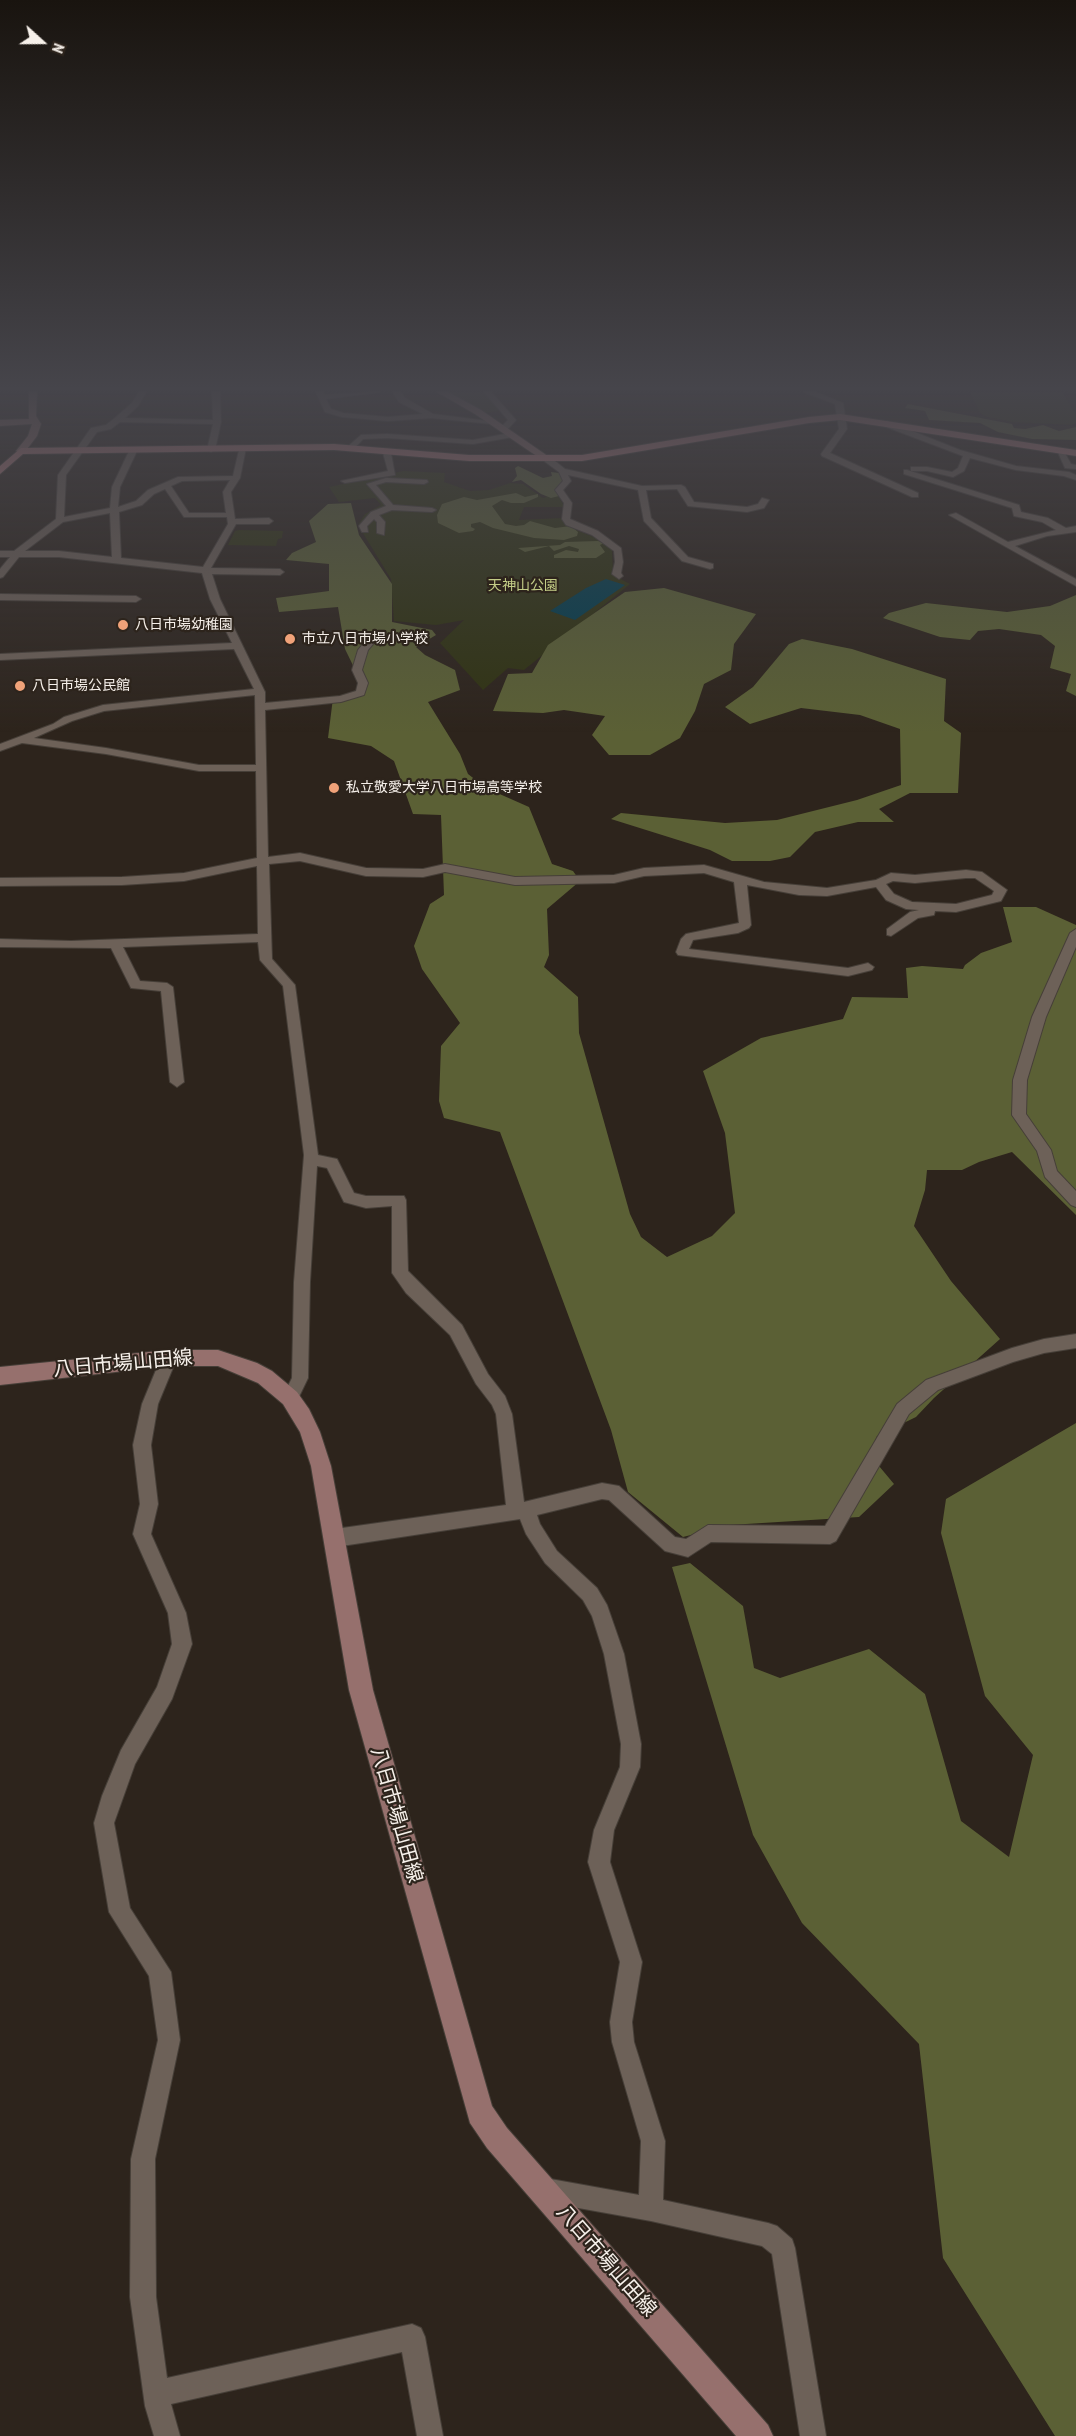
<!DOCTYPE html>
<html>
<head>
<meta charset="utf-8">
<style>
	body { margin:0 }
	#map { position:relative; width:1076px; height:2436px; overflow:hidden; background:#2d241c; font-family:"PT Sans Narrow",sans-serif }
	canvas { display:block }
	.north { position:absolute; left:12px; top:12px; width:60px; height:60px; -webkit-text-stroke:4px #2d241c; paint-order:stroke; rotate:111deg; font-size:16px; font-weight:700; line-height:24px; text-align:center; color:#f6f0ea }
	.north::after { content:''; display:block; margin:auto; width:21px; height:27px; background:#f6f0ea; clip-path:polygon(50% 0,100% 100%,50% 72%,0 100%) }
</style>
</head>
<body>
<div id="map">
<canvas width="1076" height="2436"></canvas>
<div class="north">N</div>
</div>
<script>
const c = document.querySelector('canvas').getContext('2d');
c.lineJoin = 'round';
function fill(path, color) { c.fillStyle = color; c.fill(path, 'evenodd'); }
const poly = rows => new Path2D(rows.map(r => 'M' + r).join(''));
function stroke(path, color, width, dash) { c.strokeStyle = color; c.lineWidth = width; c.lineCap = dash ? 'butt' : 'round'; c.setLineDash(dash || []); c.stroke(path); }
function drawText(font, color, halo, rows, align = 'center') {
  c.font = font + ' "PT Sans Narrow","Noto Sans JP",sans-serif'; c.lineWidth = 4.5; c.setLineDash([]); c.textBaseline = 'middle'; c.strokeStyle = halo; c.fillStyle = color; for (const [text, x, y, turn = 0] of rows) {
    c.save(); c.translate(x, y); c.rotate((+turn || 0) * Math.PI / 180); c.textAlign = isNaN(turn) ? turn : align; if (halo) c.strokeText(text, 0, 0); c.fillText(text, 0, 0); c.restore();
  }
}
fill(poly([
	[445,392,484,392,502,410,485,413],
	[970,392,1062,392,1076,414,1076,423,1072,425,1013,422,987,417,980,413],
	[403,471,445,473,444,482,470,491,489,490,510,483,523,484,543,498,556,493,565,507,524,507,519,520,562,518,566,526,604,541,612,547,613,575,630,584,524,670,508,668,483,690,440,643,464,620,436,625,394,621,391,579,358,525,365,514,381,505,375,498,339,502,329,487],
	[239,530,283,531,282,538,278,539,276,546,228,545,235,531]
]), '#303312');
fill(poly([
	[908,404,1012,424,1014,428,1025,429,1043,425,1059,431,1076,427,1076,440,1032,439,998,432,980,423,929,420,925,411,905,408],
	[518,466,543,478,552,476,551,472,559,473,564,479,559,496,551,498,541,494,521,480,512,482,517,476,515,468],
	[516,493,525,497,538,494,538,497,524,503,511,503,502,500,492,506,505,524,516,526,524,525,530,521,555,528,571,526,578,532,577,536,564,540,534,538,493,528,480,522,471,524,471,527,475,529,473,531,459,533,438,523,437,515,442,504,464,497,477,500],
	[351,503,359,535,392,584,392,622,432,630,436,635,416,647,425,655,455,670,460,690,428,702,460,754,468,774,486,788,529,807,552,864,573,871,580,881,547,909,549,955,544,967,578,997,579,1033,630,1214,641,1237,667,1257,712,1236,735,1213,725,1133,703,1071,761,1038,843,1019,852,997,908,998,906,968,922,966,963,969,965,965,981,953,1012,942,1003,907,1036,907,1076,925,1076,1215,1012,1152,979,1162,962,1170,927,1170,925,1190,914,1226,951,1281,1000,1339,934,1398,916,1417,877,1436,869,1454,894,1484,859,1517,730,1525,683,1537,628,1492,611,1430,500,1132,444,1118,439,1101,441,1046,460,1023,422,969,414,946,430,904,444,895,441,815,413,814,394,761,371,746,328,738,333,698,366,692,345,649,338,607,279,612,276,598,329,591,329,564,286,560,292,553,316,542,309,521,328,504],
	[598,541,604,543,600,545,605,552,596,558,554,558,554,555,566,550,578,552,579,549,569,546,554,551,549,546,525,552,518,548,560,545,565,542],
	[664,588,756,614,734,644,731,670,704,684,695,711,680,738,650,755,609,755,592,735,605,716,564,710,543,713,493,711,508,674,532,673,548,645,625,592],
	[1076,595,1076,696,1066,691,1071,674,1050,668,1055,646,1041,635,999,629,978,631,970,640,940,637,883,618,889,613,926,603,1007,612,1050,606],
	[802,639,852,649,946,679,944,721,961,733,958,793,910,793,879,809,894,822,858,822,815,832,790,857,770,861,732,861,710,850,611,819,621,813,725,823,777,820,857,800,901,785,900,729,860,715,801,708,750,724,725,707,753,687,789,644],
	[1076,1423,1076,2436,1055,2436,943,2258,919,2044,802,1923,753,1835,672,1567,690,1563,743,1606,754,1668,780,1678,869,1649,925,1694,961,1821,1009,1857,1033,1755,985,1696,941,1533,946,1499]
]), '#5b6035');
fill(poly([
	[606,579,625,585,575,620,550,611,586,588]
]), '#023e4f');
const street = poly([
	[139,392,146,392,138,406,125,418,213,420,212,392,220,392,221,422,215,450,211,452,207,450,213,424,120,422,111,429,97,432,66,475,64,517,110,508,112,487,130,449,137,451,120,487,118,507,136,501,148,490,178,477,233,476,239,450,246,448,240,478,231,492,235,519,269,518,273,521,269,524,236,524,211,568,280,569,284,572,280,575,212,574,220,599,265,692,265,703,340,696,356,691,358,683,352,670,358,650,368,638,381,637,386,640,374,643,368,650,362,670,368,683,364,695,341,702,265,710,268,857,300,853,366,868,423,869,445,864,515,877,614,875,644,868,704,865,764,882,827,888,876,880,891,873,915,875,966,870,982,872,1007,890,1001,901,956,912,935,911,934,915,918,918,891,936,887,935,887,929,910,912,919,910,906,909,886,900,876,887,827,896,799,895,747,885,751,925,749,928,738,933,693,940,689,949,848,968,868,963,874,967,872,970,848,976,678,955,676,952,681,939,686,934,739,923,734,882,704,873,644,876,614,883,515,885,445,872,423,877,366,876,300,861,269,864,272,959,295,985,318,1155,337,1159,354,1193,366,1196,404,1196,406,1200,408,1271,462,1325,488,1374,505,1396,512,1414,524,1502,602,1483,619,1486,675,1537,686,1539,708,1525,825,1526,897,1404,926,1380,1012,1348,1044,1339,1076,1334,1076,1348,1044,1353,1013,1362,938,1390,909,1414,836,1541,830,1544,711,1542,688,1557,665,1551,609,1500,602,1499,537,1515,540,1524,557,1551,597,1588,607,1605,624,1654,641,1744,640,1767,614,1830,610,1862,642,1962,632,2022,634,2042,665,2141,663,2200,768,2223,777,2226,792,2239,795,2248,826,2436,800,2436,772,2254,762,2246,651,2221,545,2202,536,2199,533,2190,536,2181,545,2178,639,2195,641,2141,612,2042,610,2022,620,1962,588,1862,594,1830,620,1767,621,1744,604,1654,592,1616,583,1600,545,1563,526,1534,520,1519,335,1547,329,1544,326,1538,329,1532,335,1529,506,1505,496,1414,492,1405,476,1384,450,1335,406,1293,392,1273,392,1206,366,1208,344,1202,327,1168,317,1166,310,1282,308,1378,296,1403,290,1405,284,1403,282,1398,292,1378,294,1282,304,1155,283,986,260,960,258,942,123,947,140,981,167,983,173,987,184,1082,177,1087,170,1082,161,991,131,988,111,948,0,947,0,939,71,941,258,934,257,866,184,881,122,885,0,886,0,878,122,877,184,873,257,858,256,771,199,771,106,754,22,743,0,751,0,744,53,724,64,717,103,705,254,689,234,649,0,660,0,654,232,643,210,599,202,573,59,557,19,557,3,577,0,578,0,569,10,557,0,557,0,551,14,551,56,519,58,475,91,428,106,425,115,418,132,403,139,392],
	[230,480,223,492,226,513,189,513,171,486,182,481,230,480],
	[165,489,184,517,227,517,228,524,203,567,121,558,119,512,142,505,154,494,165,489],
	[110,513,112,557,59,551,25,551,63,522,110,513],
	[255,695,256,765,199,765,106,748,34,738,72,721,104,711,255,695],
	[966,878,975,878,994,891,992,895,956,904,912,902,894,894,886,884,893,881,915,883,966,878],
	[316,392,323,392,324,395,379,392,326,399,331,409,343,413,388,417,423,414,399,402,393,392,400,392,405,398,433,414,496,422,492,424,431,418,388,421,342,417,325,412,316,392],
	[484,392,491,392,516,420,506,431,499,429,508,420,484,392],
	[804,392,815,392,843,403,847,429,830,453,918,493,918,497,912,497,822,456,821,454,839,429,835,404,804,392],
	[881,421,887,421,960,450,1016,466,1069,472,1076,475,1076,480,1064,476,1016,470,970,458,964,471,953,477,927,471,911,471,911,467,927,467,952,472,958,468,963,456,881,425,881,421],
	[510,433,514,435,513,437,473,444,387,438,363,439,352,451,345,449,361,435,387,434,473,440,510,433],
	[1056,448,1062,448,1071,464,1076,465,1076,469,1065,468,1056,448],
	[387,451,391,453,395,475,345,483,341,481,388,471,383,453,387,451],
	[544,457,550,457,565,469,642,486,681,485,685,487,694,502,747,507,758,504,762,498,769,500,764,508,747,512,688,506,677,489,646,490,651,518,688,557,713,564,713,568,710,569,682,561,644,521,638,490,568,475,571,481,563,490,572,503,570,519,598,531,621,548,623,562,621,573,623,576,619,579,612,574,615,562,614,551,592,535,566,525,562,519,564,503,555,490,563,481,559,472,544,461,544,457],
	[907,470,1019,505,1021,512,1048,518,1066,528,1076,526,1076,532,1047,536,1015,546,1076,579,1076,586,949,515,956,513,1008,542,1056,530,1042,522,1014,516,1012,508,904,474,904,470,907,470],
	[386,478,427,480,428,482,424,484,386,482,376,485,393,505,432,508,436,510,432,512,392,510,379,515,385,522,384,535,377,533,377,522,374,519,367,526,368,532,362,532,359,526,371,512,386,506,367,484,386,478],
	[0,594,136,596,141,599,136,602,0,600,0,594],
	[1076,929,1076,947,1046,1017,1027,1080,1026,1114,1051,1150,1057,1171,1076,1191,1076,1207,1071,1205,1045,1177,1037,1151,1012,1115,1013,1080,1032,1017,1070,933,1076,929],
	[169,1351,175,1353,177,1358,158,1404,151,1445,158,1504,151,1534,186,1613,192,1644,172,1699,135,1764,114,1823,130,1908,171,1972,180,2040,155,2159,156,2297,167,2378,412,2324,421,2328,425,2337,443,2436,417,2436,402,2352,171,2404,180,2436,154,2436,145,2406,130,2297,131,2159,158,2040,149,1976,109,1912,94,1823,102,1796,121,1750,157,1687,172,1644,168,1613,133,1534,140,1504,133,1445,142,1404,163,1353,169,1351]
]);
const secondary = poly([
	[29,392,37,392,36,416,41,424,37,436,24,453,21,454,16,451,28,436,32,424,0,426,0,420,29,419,29,392],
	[437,392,448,392,481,410,552,459,544,461,475,414,437,392],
	[169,1350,218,1350,257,1363,272,1371,297,1392,309,1409,320,1432,331,1466,373,1690,492,2106,507,2128,768,2425,773,2436,736,2436,487,2148,470,2123,349,1690,311,1466,300,1432,283,1404,258,1383,218,1366,169,1366,0,1385,0,1367,169,1350]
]);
const primary = poly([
	[840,414,1076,450,1076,456,840,420,809,423,582,461,469,461,334,450,23,454,0,474,0,466,21,448,334,444,469,455,582,455,809,417,840,414]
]);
stroke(street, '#463f38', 2);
stroke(secondary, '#463f38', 2);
stroke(primary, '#463f38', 2);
fill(street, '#6d6158');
fill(secondary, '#96706d');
fill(primary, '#bf8082');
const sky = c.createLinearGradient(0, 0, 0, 733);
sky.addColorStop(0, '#19140f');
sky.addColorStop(0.53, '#46454b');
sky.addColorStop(1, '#46454b00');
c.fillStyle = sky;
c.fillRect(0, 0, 1076, 733);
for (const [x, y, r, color] of [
	[123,625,6,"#f0a279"],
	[290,639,6,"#f0a279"],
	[20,686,6,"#f0a279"],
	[334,788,6,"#f0a279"]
]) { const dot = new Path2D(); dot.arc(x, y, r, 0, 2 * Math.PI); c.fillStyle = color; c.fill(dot); stroke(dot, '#2d241c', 2); }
drawText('14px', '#c3cc86', '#2d241c', [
	["天神山公園",523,586]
]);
drawText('14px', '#f6f0ea', '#2d241c', [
	["八日市場幼稚園",135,625],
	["市立八日市場小学校",302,639],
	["八日市場公民館",32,686],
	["私立敬愛大学八日市場高等学校",346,788]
], 'left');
drawText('20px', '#f6f0ea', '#2d241c', [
	["八日市場山田線",123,1364,-5],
	["八日市場山田線",396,1815,74],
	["八日市場山田線",606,2261,49]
]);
</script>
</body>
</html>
